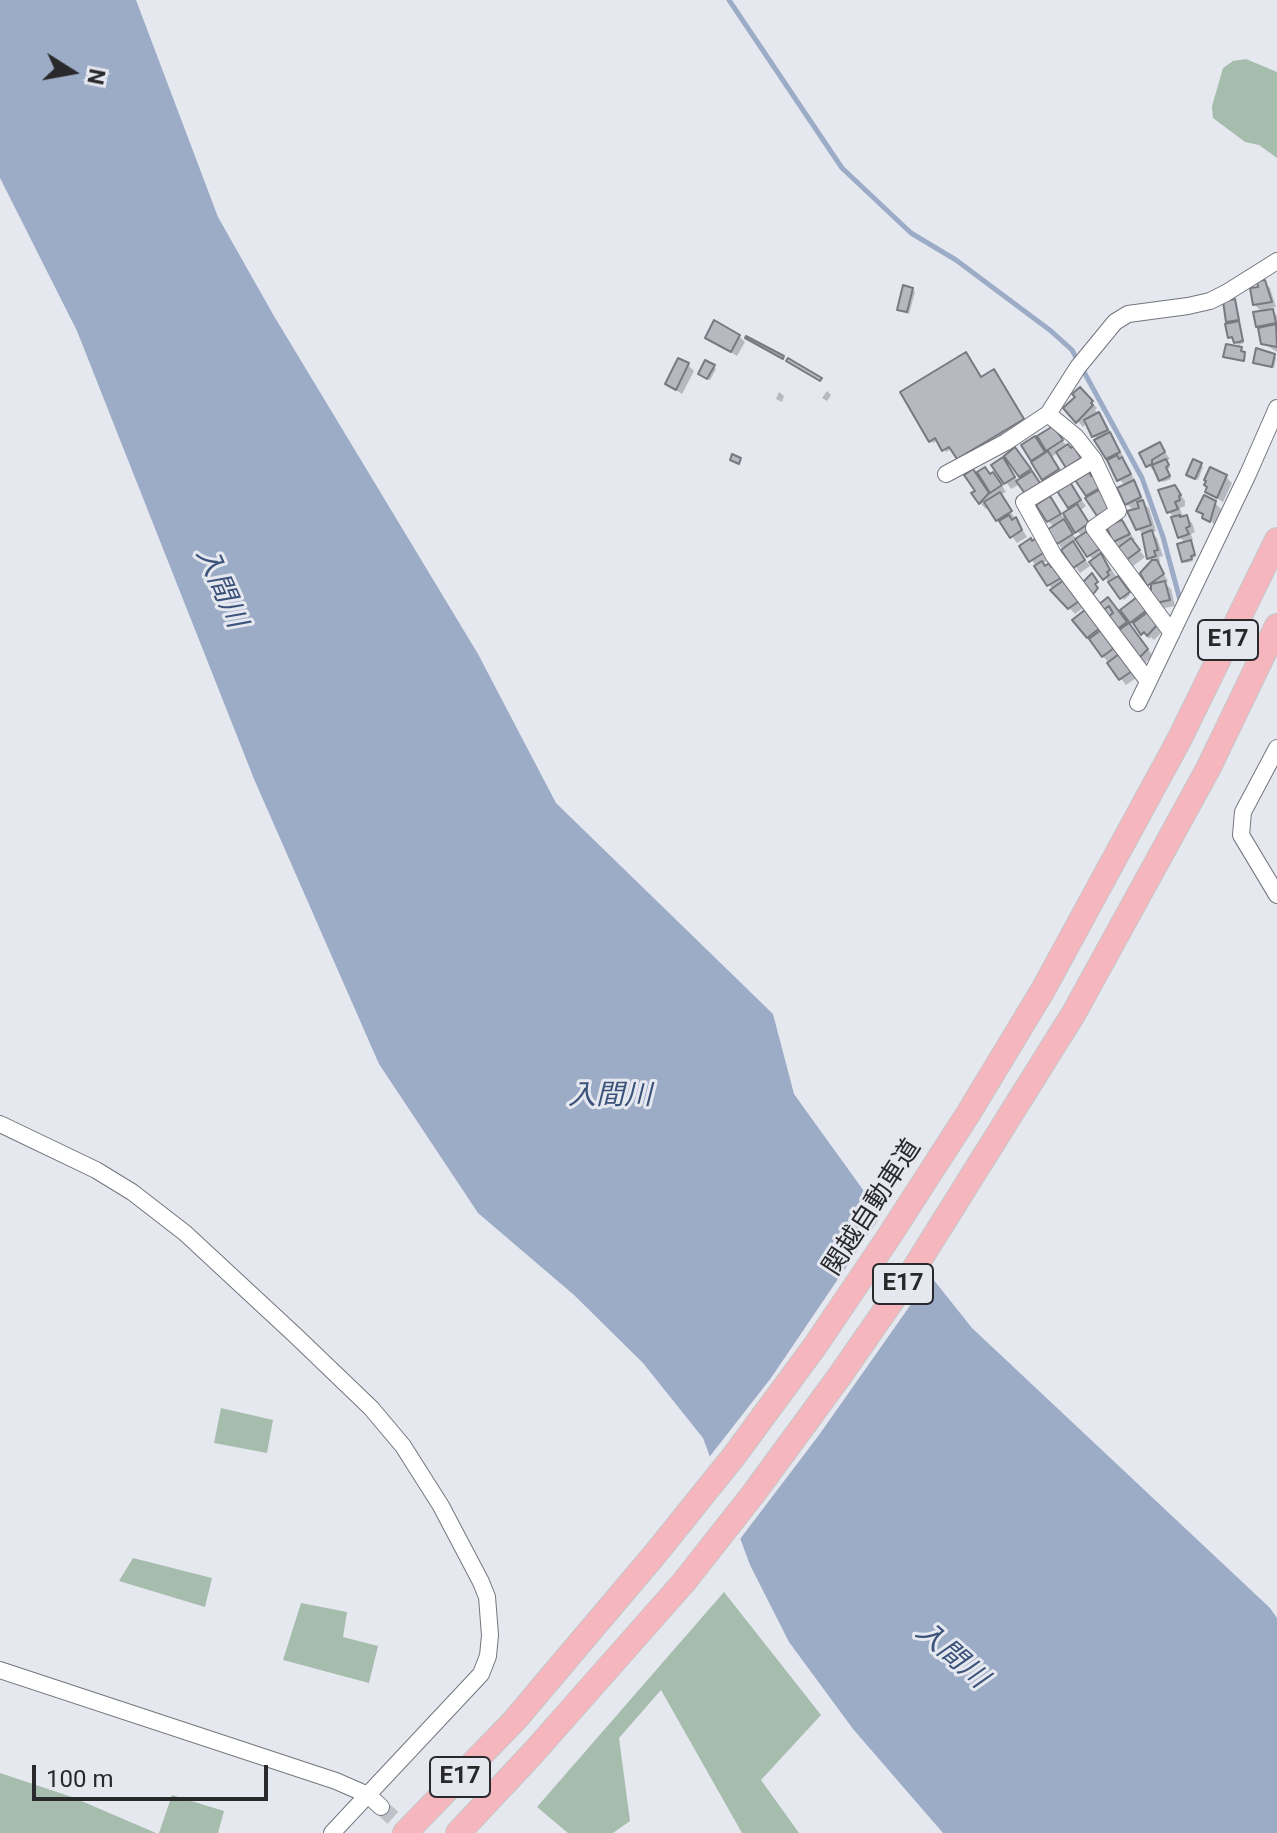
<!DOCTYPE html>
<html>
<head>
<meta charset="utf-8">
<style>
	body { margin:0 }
	#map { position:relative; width:1277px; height:1833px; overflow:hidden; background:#e6e8f0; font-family:Roboto,sans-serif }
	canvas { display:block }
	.north { position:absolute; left:32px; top:32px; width:80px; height:80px; -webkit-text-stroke:6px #e6e8f0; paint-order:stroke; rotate:101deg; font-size:22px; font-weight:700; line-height:32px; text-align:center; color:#29292c }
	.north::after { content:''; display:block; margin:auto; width:28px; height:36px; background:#29292c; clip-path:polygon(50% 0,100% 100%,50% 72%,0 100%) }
	.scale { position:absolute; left:32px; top:1765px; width:236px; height:36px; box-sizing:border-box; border:4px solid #29292c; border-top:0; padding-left:10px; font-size:24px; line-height:28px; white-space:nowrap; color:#29292c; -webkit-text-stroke:6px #e6e8f0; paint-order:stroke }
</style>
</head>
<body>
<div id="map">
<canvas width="1277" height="1833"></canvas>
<div class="north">N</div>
<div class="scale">100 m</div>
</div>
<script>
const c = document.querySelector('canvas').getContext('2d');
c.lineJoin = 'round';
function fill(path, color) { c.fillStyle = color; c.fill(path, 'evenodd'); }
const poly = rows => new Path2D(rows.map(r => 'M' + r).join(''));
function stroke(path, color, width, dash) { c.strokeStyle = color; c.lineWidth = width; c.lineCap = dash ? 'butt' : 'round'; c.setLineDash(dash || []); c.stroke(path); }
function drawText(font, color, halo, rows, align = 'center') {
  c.font = font + ' Roboto,"Noto Sans JP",sans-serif'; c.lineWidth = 6; c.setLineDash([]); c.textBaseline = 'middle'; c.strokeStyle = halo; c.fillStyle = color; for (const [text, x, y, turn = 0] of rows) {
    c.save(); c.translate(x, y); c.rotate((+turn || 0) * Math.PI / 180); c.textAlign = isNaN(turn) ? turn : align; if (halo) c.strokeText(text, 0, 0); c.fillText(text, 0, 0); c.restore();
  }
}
fill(poly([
	[1246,59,1277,72,1277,158,1259,145,1245,142,1213,118,1212,106,1223,68,1233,61],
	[221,1408,273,1420,267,1453,214,1443],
	[133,1558,212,1578,205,1607,119,1581],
	[724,1592,821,1715,761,1780,799,1833,742,1833,661,1690,619,1738,630,1821,613,1833,568,1833,537,1807],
	[301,1603,347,1612,343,1637,378,1646,369,1683,283,1660],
	[0,1773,72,1797,156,1833,0,1833],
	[172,1795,224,1811,218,1833,159,1833]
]), '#a6bdad');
fill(poly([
	[0,0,136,0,218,217,274,316,478,654,556,803,773,1014,794,1094,874,1205,972,1328,1270,1608,1277,1618,1277,1833,943,1833,853,1729,789,1642,750,1565,703,1438,643,1363,574,1295,478,1213,379,1064,254,779,77,331,0,178]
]), '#9cacc7');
fill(poly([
	[884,1211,933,1273,819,1435,737,1543,707,1460,771,1378]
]), '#e6e8f0');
fill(poly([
	[1264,282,1270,288,1276,307,1270,308,1277,316,1277,352,1263,343,1256,314,1263,313,1254,304],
	[912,289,915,292,909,314,902,312,899,309],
	[1235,301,1244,343,1238,345,1235,339,1229,337,1225,302],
	[739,336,745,342,737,356,707,337],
	[1274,355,1276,358,1274,368,1255,362],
	[688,365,694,371,682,394,667,384],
	[714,367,716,369,710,380,703,376],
	[996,374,1024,422,961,460,953,448,946,452,938,440,933,443,931,441],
	[1080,390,1097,408,1095,410,1104,420,1124,458,1122,460,1135,480,1132,482,1139,489,1144,504,1149,508,1156,531,1152,533,1157,538,1163,556,1159,557,1160,562,1157,563,1168,581,1165,583,1171,589,1175,606,1164,608,1158,602,1154,590,1142,573,1154,564,1149,558,1144,535,1138,529,1134,511,1127,504,1126,486,1119,479,1087,422,1083,427,1066,408,1077,397],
	[827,391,831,395,827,401,822,398],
	[779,392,784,396,782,402,776,399],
	[1052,429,1068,447,1079,454,1085,465,1073,473,1058,452,1052,457,1064,475,1050,484,1024,446],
	[1159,444,1170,459,1165,461,1170,468,1166,469,1171,479,1163,482,1156,470,1154,471,1148,465],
	[1015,449,1036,475,1011,489,994,465,1003,460,1019,482,1023,479,1006,456],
	[1201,465,1203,467,1198,480,1191,477],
	[973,472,982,481,979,473,993,475,999,480,1006,492,1000,495,1027,537,1017,543,990,506,986,509,980,503,974,494,977,492],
	[1226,477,1232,483,1223,502,1207,492],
	[1070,485,1086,506,1081,510,1105,555,1102,557,1130,595,1124,600,1092,562,1094,561,1078,540,1082,537,1068,518,1063,521,1077,540,1072,543,1090,566,1080,573,1058,543,1054,527,1048,521,1050,499,1062,516,1072,510,1060,491],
	[1175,487,1185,501,1185,506,1180,508,1183,518,1186,517,1192,523,1195,532,1191,534,1193,540,1189,541,1196,557,1192,558,1193,561,1186,563,1184,561,1186,543,1179,537,1175,518,1169,512],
	[1215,503,1221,509,1216,526,1199,510],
	[1122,522,1135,540,1132,542,1145,557,1133,566,1114,540],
	[1031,541,1050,559,1042,564,1046,567,1053,568,1084,607,1075,614,1049,585,1022,546],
	[1101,606,1114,606,1135,631,1153,656,1145,663],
	[1142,606,1162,632,1154,640,1151,637,1149,639,1123,610],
	[1091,618,1136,678,1126,685,1088,637]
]), '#0003');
stroke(poly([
	[729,0,842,168,911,233,956,260,1051,331,1072,350,1142,478,1163,537,1180,600]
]), '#9cacc7', 5);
const building = poly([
	[1265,280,1272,302,1253,305,1250,288,1258,287,1257,281,1265,280],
	[903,285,913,288,907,312,897,310,903,285],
	[1235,299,1239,320,1226,322,1223,301,1235,299],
	[1273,309,1276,323,1256,327,1253,312,1273,309],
	[714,320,740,335,731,352,705,338,714,320],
	[1239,321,1243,341,1234,343,1232,337,1228,338,1225,324,1239,321],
	[1276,324,1277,347,1261,344,1258,328,1276,324],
	[746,336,784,356,783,359,745,338,746,336],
	[1226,344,1242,347,1241,351,1245,352,1244,361,1223,357,1226,344],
	[1256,348,1275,354,1272,367,1253,363,1256,348],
	[966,352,981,377,994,369,1024,419,957,459,949,447,942,451,935,438,929,442,900,392,966,352],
	[678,358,689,363,676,390,665,384,678,358],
	[788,358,822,378,820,381,786,361,788,358],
	[705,360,715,365,707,379,698,374,705,360],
	[1080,387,1093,401,1091,403,1093,405,1076,423,1063,408,1075,397,1072,394,1080,387],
	[1099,412,1108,430,1092,437,1084,420,1099,412],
	[1053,426,1063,440,1046,451,1037,436,1053,426],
	[1110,432,1120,452,1106,459,1094,440,1110,432],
	[1035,436,1045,452,1031,461,1021,445,1035,436],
	[1160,442,1165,452,1152,460,1152,464,1146,467,1139,453,1160,442],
	[1068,444,1071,448,1073,446,1081,458,1066,468,1056,452,1068,444],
	[1015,447,1031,469,1019,477,1004,456,1015,447],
	[1048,451,1059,469,1042,480,1031,462,1048,451],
	[732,454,741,458,739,464,730,460,732,454],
	[1117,455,1119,459,1122,457,1131,474,1117,481,1107,460,1117,455],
	[1003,457,1015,477,1004,484,991,465,1003,457],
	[1166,459,1169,465,1166,467,1170,476,1159,481,1152,465,1166,459],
	[1193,459,1202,463,1195,479,1186,475,1193,459],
	[985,467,990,474,993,472,1002,485,990,493,977,472,985,467],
	[1210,467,1227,475,1217,498,1205,492,1207,487,1204,485,1206,481,1204,480,1210,467],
	[973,469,989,493,979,504,971,493,975,491,964,475,973,469],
	[1032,471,1042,486,1026,495,1016,481,1032,471],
	[1089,472,1091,476,1093,474,1101,487,1086,496,1075,480,1089,472],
	[1134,480,1141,497,1125,505,1117,488,1134,480],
	[1070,482,1081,500,1068,508,1057,491,1070,482],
	[1175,485,1181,495,1179,496,1180,500,1175,502,1178,509,1167,513,1158,490,1175,485],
	[1099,490,1110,508,1097,516,1085,498,1099,490],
	[1000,492,1012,511,996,521,984,502,1000,492],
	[1204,495,1216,501,1210,522,1202,518,1203,514,1196,511,1204,495],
	[1050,496,1061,514,1047,522,1036,505,1050,496],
	[1143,500,1151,525,1136,530,1127,511,1139,508,1137,502,1143,500],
	[1077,504,1089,523,1075,533,1063,513,1077,504],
	[1009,515,1012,520,1016,517,1022,530,1010,538,999,521,1009,515],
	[1180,515,1180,517,1187,515,1190,526,1186,528,1189,534,1178,538,1171,517,1180,515],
	[1064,519,1073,534,1057,544,1047,530,1064,519],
	[1122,520,1130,534,1113,542,1106,526,1122,520],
	[1089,530,1101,548,1087,557,1075,539,1089,530],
	[1152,530,1158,550,1154,551,1156,556,1147,559,1142,534,1152,530],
	[1031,538,1032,541,1036,538,1045,552,1029,562,1019,546,1031,538],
	[1131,538,1140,550,1125,561,1116,549,1131,538],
	[1191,540,1195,555,1191,556,1192,559,1182,562,1177,544,1191,540],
	[1073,541,1085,560,1073,568,1061,550,1073,541],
	[1101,553,1110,570,1107,572,1109,575,1103,580,1089,562,1101,553],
	[1152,560,1157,560,1164,574,1147,586,1140,573,1152,560],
	[1042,561,1045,566,1049,563,1051,567,1053,566,1061,578,1047,586,1034,566,1042,561],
	[1092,573,1098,582,1095,584,1098,588,1091,597,1081,584,1092,573],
	[1118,576,1130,592,1120,599,1108,582,1118,576],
	[1064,580,1079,601,1068,609,1050,590,1064,580],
	[1165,581,1170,600,1156,603,1151,592,1151,584,1165,581],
	[1108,597,1127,622,1116,630,1107,618,1113,613,1109,606,1102,611,1098,605,1108,597],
	[1137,597,1147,610,1130,623,1120,610,1137,597],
	[1086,609,1100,628,1087,638,1072,620,1086,609],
	[1148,612,1157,625,1147,636,1144,632,1141,635,1133,623,1148,612],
	[1129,623,1148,649,1138,659,1119,630,1129,623],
	[1101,630,1114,648,1102,657,1089,639,1101,630],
	[1119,654,1132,671,1119,680,1107,663,1119,654]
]);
fill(building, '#b7b8c0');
stroke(building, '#787a81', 2);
stroke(poly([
	[381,1807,410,1833]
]), '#c0c2c9', 16, [16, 8]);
const minor = poly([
	[1048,414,1076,437,1094,460,1118,511,1094,528,1172,633],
	[1094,460,1024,502,1054,556,1148,681],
	[946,474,1006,442,1048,414,1078,367,1115,322,1128,314,1188,306,1210,301,1226,293,1277,261],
	[1138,703,1248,474,1277,408],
	[1277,748,1243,812,1241,835,1277,895],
	[0,1124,96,1170,132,1192,185,1233,296,1336,371,1408,403,1446,441,1506,481,1582,487,1597,490,1635,488,1656,481,1674,332,1833],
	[0,1670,336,1781,368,1795,381,1807]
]);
const highway = poly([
	[405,1833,514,1721,656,1553,734,1456,815,1346,888,1238,968,1114,1043,990,1179,740,1277,540],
	[458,1833,533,1753,684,1582,754,1493,839,1377,914,1269,1074,1013,1208,769,1277,626]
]);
stroke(minor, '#74757d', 18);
stroke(highway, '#c7c7c8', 26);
stroke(minor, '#fff', 16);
stroke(highway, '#f5b6be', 24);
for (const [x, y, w] of [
	[1228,640,60],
	[903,1284,60],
	[460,1777,60]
]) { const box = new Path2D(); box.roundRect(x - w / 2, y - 20, w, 40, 6); c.fillStyle = '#e6e8f0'; c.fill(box); stroke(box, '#29292c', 2); }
drawText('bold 24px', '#29292c', null, [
	["E17",1228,640],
	["E17",903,1284],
	["E17",460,1777]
]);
drawText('26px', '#29292c', '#e6e8f0', [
	["関越自動車道",873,1208,-57]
]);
drawText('italic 28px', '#3b527b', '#e6e8f0', [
	["入間川",220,588,66],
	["入間川",610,1097],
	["入間川",951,1656,41]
]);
</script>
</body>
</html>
